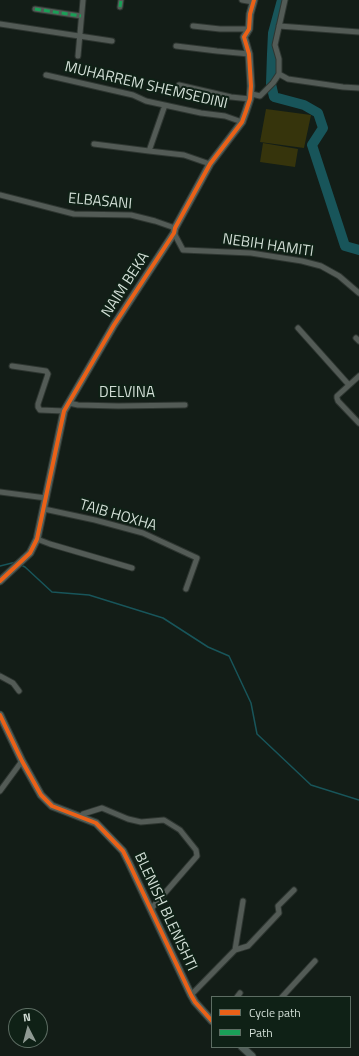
<!DOCTYPE html>
<html>
<head>
<meta charset="utf-8">
<style>
	body { margin:0 }
	#map { position:relative; width:359px; height:1056px; overflow:hidden; background:#131d17; font-family:"Titillium Web",sans-serif }
	canvas { display:block }
	.legend { position:absolute; left:211px; top:996px; width:140px; height:52px; box-sizing:border-box; background:#0f2116; border:1px solid #5d6d63; margin:0; padding:5px 7px; list-style:none; font-size:12px; color:#d2ded6 }
	.legend li { display:flex; align-items:center; gap:8px; height:20px }
	.legend b { width:20px; border:1px solid #5d6d63 }
	.north { position:absolute; left:8px; top:1008px; width:40px; height:40px; box-sizing:border-box; background:#0f2116; border:1px solid #5d6d63; border-radius:50%; rotate:354deg; font-size:11px; font-weight:700; line-height:16px; text-align:center; color:#d2ded6 }
	.north::after { content:''; display:block; margin:auto; width:14px; height:18px; background:#8f9a93; clip-path:polygon(50% 0,100% 100%,50% 72%,0 100%) }
</style>
</head>
<body>
<div id="map">
<canvas width="359" height="1056"></canvas>
<ul class="legend">
<li><b style="height:5px;background:#ea6118"></b>Cycle path</li>
<li><b style="height:5px;background:#1a9f57"></b>Path</li>
</ul>
<div class="north">N</div>
</div>
<script>
const c = document.querySelector('canvas').getContext('2d');
c.lineJoin = 'round';
function fill(path, color) { c.fillStyle = color; c.fill(path, 'evenodd'); }
const poly = rows => new Path2D(rows.map(r => 'M' + r).join(''));
function stroke(path, color, width, dash) { c.strokeStyle = color; c.lineWidth = width; c.lineCap = dash ? 'butt' : 'round'; c.setLineDash(dash || []); c.stroke(path); }
function drawText(font, color, halo, rows, align = 'center') {
  c.font = font + ' "Titillium Web",sans-serif'; c.lineWidth = 4; c.setLineDash([]); c.textBaseline = 'middle'; c.strokeStyle = halo; c.fillStyle = color; for (const [text, x, y, turn = 0] of rows) {
    c.save(); c.translate(x, y); c.rotate((+turn || 0) * Math.PI / 180); c.textAlign = isNaN(turn) ? turn : align; if (halo) c.strokeText(text, 0, 0); c.fillText(text, 0, 0); c.restore();
  }
}
fill(poly([
	[266,109,311,115,304,148,260,142],
	[263,143,298,149,295,167,260,162]
]), '#36340c');
stroke(poly([
	[21,565,25,567,52,592,89,595,163,618,208,647,229,656,251,703,257,734,311,785,359,800],
	[0,566,16,562]
]), '#18555a', 1.5);
stroke(poly([
	[282,0,273,33,272,54,271,84,274,97,304,105,318,113,323,128,312,145,345,246,359,250]
]), '#18555a', 10);
const street = poly([
	[242,0,253,2],
	[285,0,275,45,279,59,279,74,288,79,343,87,359,88],
	[120,7,121,0],
	[35,9,81,16],
	[0,24,112,41],
	[193,26,220,29,249,29],
	[279,26,359,32],
	[176,46,217,51,249,54],
	[78,56,83,0],
	[46,75,133,95,146,101,201,113,225,116,242,122],
	[179,85,231,97,250,99,252,94,260,96,273,83,279,74],
	[165,105,149,151,184,155,210,164],
	[94,144,149,151],
	[0,195,74,214,131,215,155,221,175,228],
	[174,233,183,250,251,253,302,261,321,266,339,276,359,293],
	[298,328,349,385],
	[356,338,359,341],
	[12,366,46,371,48,374,38,404,38,407,40,410,64,411],
	[359,376,337,396,337,398,338,401,359,423],
	[69,403,78,405,118,406,185,405],
	[0,492,46,498],
	[44,509,95,520,143,533,197,558,186,589],
	[37,539,50,544,132,568],
	[0,676,13,683,19,691],
	[0,791,22,761],
	[81,816,83,814,102,808,128,819,141,822,164,820,180,830,196,850,197,856,151,909],
	[235,950,243,901],
	[191,995,235,950,248,946,279,913,278,906,294,890],
	[237,997,240,993],
	[282,997,315,961]
]);
const secondary = poly([
	[0,581,30,553,37,539,64,411,114,325,174,233,175,228,210,164,242,122,246,111,250,99,251,86,249,54,244,37,249,29,250,14,254,0],
	[0,715,22,761,41,795,52,806,96,823,123,851,129,863,191,995,195,1002,212,1021],
	[242,1047,252,1056]
]);
stroke(street, '#2e3631', 7);
stroke(secondary, '#2e3631', 9);
stroke(street, '#535b56', 5);
stroke(secondary, '#515e59', 7);
stroke(poly([
	[120,7,121,0],
	[35,9,81,16]
]), '#1a9f57', 3, [6, 3]);
stroke(poly([
	[0,581,30,553,37,539,64,411,114,325,174,233,175,228,210,164,242,122,246,111,250,99,251,86,249,54,244,37,249,29,250,14,254,0],
	[0,715,22,761,41,795,52,806,96,823,123,851,129,863,191,995,195,1002,212,1021]
]), '#ea6118', 4);
drawText('15px', '#d2ded6', '#0f2116', [
	["MUHARREM SHEMSEDINI",146,86,13],
	["ELBASANI",100,202,5],
	["NEBIH HAMITI",268,246,8],
	["NAIM BEKA",126,285,-57],
	["DELVINA",127,393],
	["TAIB HOXHA",118,516,16],
	["BLENISH BLENISHTI",165,912,65]
]);
</script>
</body>
</html>
